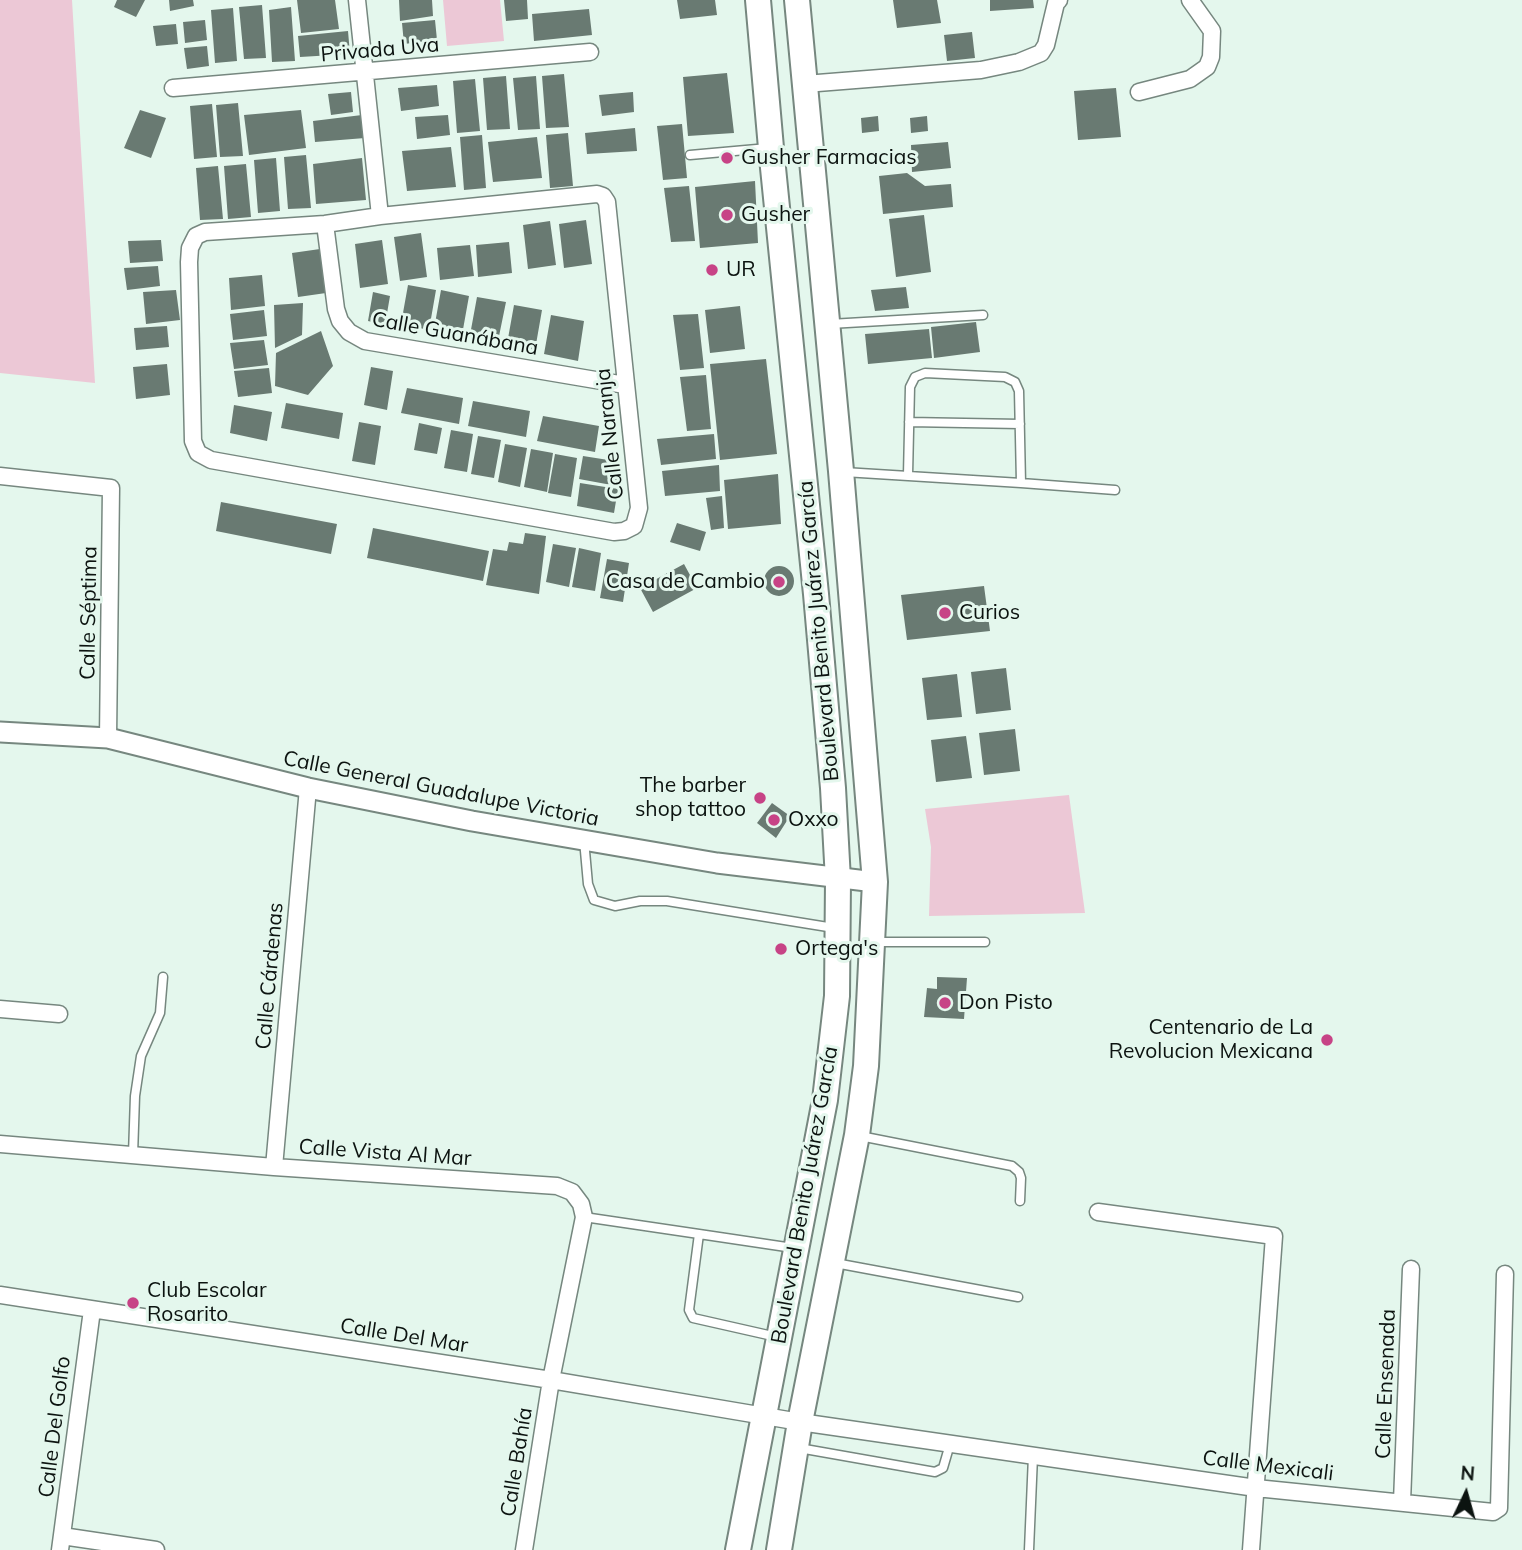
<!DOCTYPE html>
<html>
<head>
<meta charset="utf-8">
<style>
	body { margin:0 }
	#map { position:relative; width:1522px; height:1550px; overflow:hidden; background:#e4f7ed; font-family:Mulish,sans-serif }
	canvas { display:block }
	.north { position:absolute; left:1431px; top:1459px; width:70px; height:70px; -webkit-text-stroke:5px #e4f7ed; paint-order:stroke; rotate:5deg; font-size:19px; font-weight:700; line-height:28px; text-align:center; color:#0c1310 }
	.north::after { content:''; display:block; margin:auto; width:24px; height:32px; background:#0c1310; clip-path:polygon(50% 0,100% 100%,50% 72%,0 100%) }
</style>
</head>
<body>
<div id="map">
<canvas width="1522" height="1550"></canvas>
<div class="north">N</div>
</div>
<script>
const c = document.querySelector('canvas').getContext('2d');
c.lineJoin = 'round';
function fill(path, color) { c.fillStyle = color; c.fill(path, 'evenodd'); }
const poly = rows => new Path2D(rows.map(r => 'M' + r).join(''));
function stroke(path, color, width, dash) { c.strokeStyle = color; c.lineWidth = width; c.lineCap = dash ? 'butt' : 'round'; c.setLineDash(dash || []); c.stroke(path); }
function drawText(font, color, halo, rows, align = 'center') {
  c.font = font + ' Mulish,sans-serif'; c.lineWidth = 6; c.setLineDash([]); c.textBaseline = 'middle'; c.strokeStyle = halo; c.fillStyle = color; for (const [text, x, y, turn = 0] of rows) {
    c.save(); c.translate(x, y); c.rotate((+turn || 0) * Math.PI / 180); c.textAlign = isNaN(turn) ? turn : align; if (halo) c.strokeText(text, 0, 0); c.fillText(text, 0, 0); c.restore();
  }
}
fill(poly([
	[0,0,72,0,95,383,0,373],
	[443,0,500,0,504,41,447,46],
	[1069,795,1085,913,929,916,931,847,925,809]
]), '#ecc8d6');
fill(poly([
	[117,0,145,0,136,17,114,7],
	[169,0,193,0,194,6,170,11],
	[297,0,335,0,339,29,301,33],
	[399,0,432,0,433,16,400,21],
	[504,0,527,0,528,19,506,21],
	[677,0,715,0,717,15,680,19],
	[893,0,937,0,941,23,897,28],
	[990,0,1033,0,1034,8,990,11],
	[262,5,266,58,244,59,239,7],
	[291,7,295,61,272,62,269,10],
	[233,8,237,61,215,63,211,10],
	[589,9,592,35,534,41,532,14],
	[205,20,207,40,185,43,183,22],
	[435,20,437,40,404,44,402,23],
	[176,24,178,44,156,46,153,26],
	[348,31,350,54,300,57,298,36],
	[972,32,975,58,947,61,944,35],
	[207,46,209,66,187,69,184,48],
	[727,73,734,133,688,136,683,77],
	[564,74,569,127,546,128,542,76],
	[506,76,510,129,487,130,483,78],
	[536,76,540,129,518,130,513,78],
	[475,79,480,131,457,133,453,81],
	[437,85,439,106,401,111,398,88],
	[1116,88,1121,137,1078,140,1074,91],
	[351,92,353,112,331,115,328,94],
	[633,92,634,112,602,116,599,95],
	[238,103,243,156,220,157,216,105],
	[212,104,217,157,194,159,190,106],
	[140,110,166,118,151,158,124,148],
	[301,110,306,148,249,155,244,115],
	[362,115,365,138,315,142,313,121],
	[448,115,450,135,417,139,415,117],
	[878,116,879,131,862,133,861,118],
	[927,116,928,131,911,133,910,118],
	[682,124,687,178,663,180,657,126],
	[635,128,637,151,587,154,585,133],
	[568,133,573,186,550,188,546,135],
	[482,135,486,188,464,190,460,137],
	[537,137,542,178,493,182,488,142],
	[948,142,951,168,912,172,911,145],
	[451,147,456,187,407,191,402,151],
	[306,155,311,208,288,209,284,157],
	[276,158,280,211,258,213,254,160],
	[362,158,366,200,316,204,313,164],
	[246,164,251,217,228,219,224,166],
	[218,166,223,219,200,220,196,168],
	[907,173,925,186,951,184,953,207,883,214,879,176],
	[755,181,758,243,700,248,695,187],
	[689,186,695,241,671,242,664,188],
	[924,215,931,272,896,277,889,219],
	[586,220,592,264,564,268,559,224],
	[550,221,556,265,528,269,523,225],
	[421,233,427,277,400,281,394,237],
	[161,240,163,261,130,263,128,241],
	[382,240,388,284,360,288,355,244],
	[509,242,512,273,478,277,476,245],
	[470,245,474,276,440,280,437,248],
	[320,249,326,293,298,297,292,253],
	[158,266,160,286,127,290,124,268],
	[262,275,265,306,231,310,229,278],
	[408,285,436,290,429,330,401,324],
	[906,287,909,308,875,311,871,290],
	[176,290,180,320,146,324,143,292],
	[441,290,469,296,462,335,434,329],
	[373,292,390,296,385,325,368,321],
	[477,297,506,302,498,341,470,335],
	[303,303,302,335,275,348,274,305],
	[514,305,542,310,535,350,507,344],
	[740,306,745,349,710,353,705,310],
	[264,310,267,336,233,340,230,314],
	[698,314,704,368,680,370,673,315],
	[551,315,584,321,578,361,544,354],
	[976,322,980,352,934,358,931,327],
	[167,326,169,347,136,350,134,328],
	[929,329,932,358,868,364,865,334],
	[321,331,333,366,308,395,275,386,276,353],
	[264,340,268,365,234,369,230,343],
	[766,359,777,454,720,460,710,364],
	[167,364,170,395,136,399,133,367],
	[371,367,393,371,387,410,364,405],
	[269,368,272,393,238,397,234,371],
	[706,375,711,429,687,431,680,377],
	[407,388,463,398,459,424,401,413],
	[473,401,530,411,526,437,468,426],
	[286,403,343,413,339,439,281,428],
	[234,405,272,412,267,441,230,433],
	[543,416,599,426,595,452,537,441],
	[359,422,381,426,375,465,352,461],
	[419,423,442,428,437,454,414,450],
	[451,430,473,434,467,472,444,468],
	[714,434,716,459,661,465,657,439],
	[478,436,501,440,494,478,471,474],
	[505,444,527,448,520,487,498,482],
	[531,449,553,453,547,492,524,487],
	[555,454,577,458,571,497,548,493],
	[583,456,621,462,617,486,579,479],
	[719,465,720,491,665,496,662,471],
	[778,474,781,524,728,529,724,480],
	[580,483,618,489,614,513,577,506],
	[722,496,724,528,711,530,706,498],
	[221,502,337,524,331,554,216,531],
	[677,523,706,532,700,551,670,542],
	[373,528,489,551,483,581,367,558],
	[525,533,546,536,539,594,486,585,493,549,507,551,509,542,523,544],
	[553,544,576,548,569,587,546,582],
	[579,548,601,553,595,591,572,587],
	[607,559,629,563,623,602,600,598],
	[684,564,697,588,653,612,640,588],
	'764 581a15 15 0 1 1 30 0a15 15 0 1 1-30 0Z',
	[984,586,990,631,907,640,901,595],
	[1006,668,1011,710,976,714,971,672],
	[957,674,962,717,927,720,922,678],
	[1015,729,1020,771,984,775,979,733],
	[966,736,972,778,936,782,931,740],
	[772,803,790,816,776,838,757,823],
	[937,977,967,978,964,1019,924,1017,927,988,937,989]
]), '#697a72');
const service = poly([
	[690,155,768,148],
	[830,324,983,315],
	[909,422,1020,424],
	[844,472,1021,483,1019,391,1015,382,1005,377,925,373,915,377,910,387,908,475],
	[1021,483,1115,490],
	[584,840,588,884,594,900,615,906,640,901,667,901,834,928],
	[876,942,985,942],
	[860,1136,1012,1166,1019,1172,1021,1178,1020,1201],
	[133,1155,135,1096,141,1056,160,1013,163,977],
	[584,1217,699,1234],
	[835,1263,1018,1297],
	[777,1337,693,1318,689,1310,699,1234,793,1248],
	[799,1448,935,1472,943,1468,950,1444],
	[1029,1550,1033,1456]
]);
const minor = poly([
	[357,0,380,216],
	[805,84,981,70,1019,62,1041,53,1046,45,1056,3,1059,0],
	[173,88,590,52],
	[1139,92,1190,79,1207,67,1211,57,1212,31,1190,0],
	[597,194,603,196,607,202,639,508,634,526,624,531,614,532,211,460,198,453,193,441,189,262,190,248,196,236,205,232,325,224,380,216,597,194],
	[325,224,336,309,340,321,349,332,365,341,625,385],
	[0,476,111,488,108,738],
	[0,1009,59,1014],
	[0,1144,274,1167,557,1186,572,1192,581,1204,584,1217,551,1380,524,1550],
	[274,1167,308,788],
	[1098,1212,1274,1236,1251,1550],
	[0,1295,551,1380,800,1422,1256,1488,1493,1512,1499,1508,1505,1274],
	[1402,1502,1411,1269],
	[62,1536,156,1550],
	[60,1550,92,1310]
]);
const tertiary = poly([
	[0,732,108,738,308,788,472,821,717,863,875,882]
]);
const primary = poly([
	[738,1550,825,1100,837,996,838,880,833,788,816,594,771,148,758,0],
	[779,1550,800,1422,857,1135,866,1066,875,882,841,471,797,0]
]);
stroke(service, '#76877f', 11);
stroke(minor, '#76877f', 19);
stroke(tertiary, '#76877f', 23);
stroke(primary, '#76877f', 28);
stroke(service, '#fff', 8);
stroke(minor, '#fff', 16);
stroke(tertiary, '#fff', 19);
stroke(primary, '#fff', 24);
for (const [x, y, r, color] of [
	[727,158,7,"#c74386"],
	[727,215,7,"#c74386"],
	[712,270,7,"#c74386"],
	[779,582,7,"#c74386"],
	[945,613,7,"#c74386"],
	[760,798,7,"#c74386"],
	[774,820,7,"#c74386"],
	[781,949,7,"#c74386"],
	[945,1003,7,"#c74386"],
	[1327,1040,7,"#c74386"],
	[133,1303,7,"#c74386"]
]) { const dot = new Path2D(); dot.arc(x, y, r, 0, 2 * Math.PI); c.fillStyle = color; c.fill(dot); stroke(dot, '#e4f7ed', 2.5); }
drawText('21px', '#0c1310', '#e4f7ed', [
	["Privada Uva",380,50,-5],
	["Calle Guanábana",455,334,10],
	["Calle Naranja",610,434,-96],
	["Calle Séptima",89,613,-89],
	["Boulevard Benito Juárez García",819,631,-95],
	["Calle General Guadalupe Victoria",441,789,11],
	["Calle Cárdenas",270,976,-85],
	["Calle Vista Al Mar",385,1153,4],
	["Boulevard Benito Juárez García",805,1195,-80],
	["Calle Del Mar",404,1336,9],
	["Calle Ensenada",1386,1384,-88],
	["Calle Del Golfo",55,1427,-83],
	["Calle Bahía",517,1462,-81],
	["Calle Mexicali",1268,1466,7]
]);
drawText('21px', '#0c1310', '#e4f7ed', [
	["Gusher Farmacias",741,158],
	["Gusher",741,215],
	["UR",726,270],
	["Casa de Cambio",765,582,"right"],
	["Curios",959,613],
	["The barber",746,786,"right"],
	["shop tattoo",746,810,"right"],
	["Oxxo",788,820],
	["Ortega's",795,949],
	["Don Pisto",959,1003],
	["Centenario de La",1313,1028,"right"],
	["Revolucion Mexicana",1313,1052,"right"],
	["Club Escolar",147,1291],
	["Rosarito",147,1315]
], 'left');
</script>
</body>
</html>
